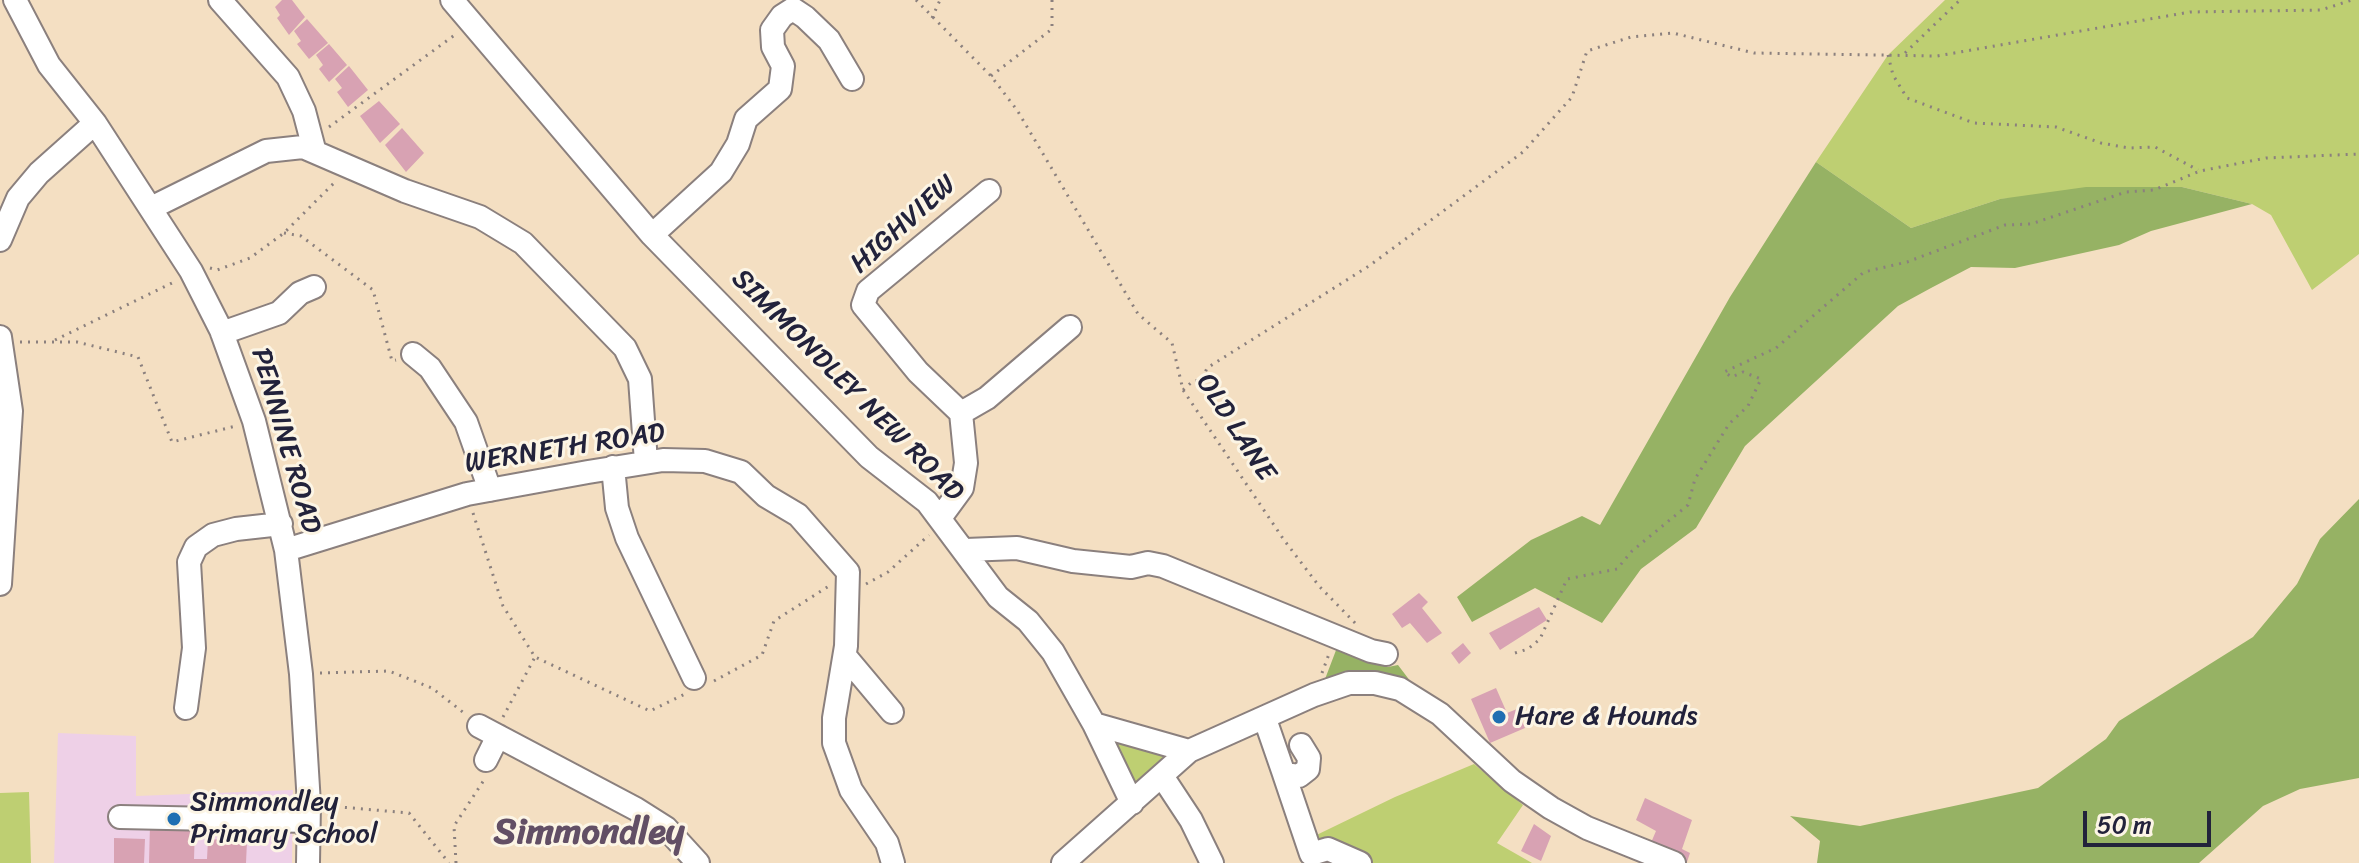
<!DOCTYPE html>
<html>
<head>
<meta charset="utf-8">
<style>
	body { margin:0 }
	#map { position:relative; width:2359px; height:863px; overflow:hidden; background:#f4dfc2; font-family:Sriracha,sans-serif }
	canvas { display:block }
	.scale { position:absolute; left:2083px; top:811px; width:128px; height:36px; box-sizing:border-box; border:4px solid #22223b; border-top:0; padding-left:10px; font-size:24px; line-height:28px; white-space:nowrap; color:#22223b; -webkit-text-stroke:6px #fcf5e5; paint-order:stroke }
</style>
</head>
<body>
<div id="map">
<canvas width="2359" height="863"></canvas>
<div class="scale">50 m</div>
</div>
<script>
const c = document.querySelector('canvas').getContext('2d');
c.lineJoin = 'round';
function fill(path, color) { c.fillStyle = color; c.fill(path, 'evenodd'); }
const poly = rows => new Path2D(rows.map(r => 'M' + r).join(''));
function stroke(path, color, width, dash) { c.strokeStyle = color; c.lineWidth = width; c.lineCap = dash ? 'butt' : 'round'; c.setLineDash(dash || []); c.stroke(path); }
function drawText(font, color, halo, rows, align = 'center') {
  c.font = font + ' Sriracha,sans-serif'; c.lineWidth = 6; c.setLineDash([]); c.textBaseline = 'middle'; c.strokeStyle = halo; c.fillStyle = color; for (const [text, x, y, turn = 0] of rows) {
    c.save(); c.translate(x, y); c.rotate((+turn || 0) * Math.PI / 180); c.textAlign = isNaN(turn) ? turn : align; if (halo) c.strokeText(text, 0, 0); c.fillText(text, 0, 0); c.restore();
  }
}
fill(poly([
	[58,733,136,736,136,796,293,790,292,863,54,863]
]), '#eed0e7');
fill(poly([
	[1945,0,2359,0,2359,254,2312,290,2271,215,2252,204,2182,187,2000,199,1911,228,1816,162,1888,55],
	[1118,739,1168,755,1139,783,1130,779,1115,743],
	[1474,764,1523,805,1497,843,1532,863,1308,863,1300,843,1395,797],
	[29,792,31,863,0,863,0,793]
]), '#becf72');
fill(poly([
	[1816,162,1911,228,2000,199,2086,187,2182,187,2252,204,2151,231,2119,245,2015,268,1971,267,1931,288,1898,306,1745,446,1696,528,1641,569,1602,623,1535,588,1472,622,1457,597,1531,540,1582,516,1600,525,1730,297],
	[2359,499,2359,778,2300,789,2263,806,2199,863,1817,863,1820,841,1790,816,1860,826,2038,788,2106,739,2119,721,2253,637,2297,584,2320,539],
	[1338,645,1388,667,1398,665,1417,690,1322,687]
]), '#96b264');
fill(poly([
	[282,0,292,0,305,17,289,35,277,18,280,15,275,7],
	[307,19,328,43,309,59,297,44,301,41,294,31],
	[329,44,347,65,329,82,319,69,323,65,316,55],
	[349,66,368,90,348,107,337,92,342,88,335,79],
	[379,101,400,124,380,143,360,116],
	[402,128,424,153,406,172,385,145],
	[1419,593,1428,602,1422,608,1442,633,1427,643,1410,623,1402,628,1392,614],
	[1539,607,1547,620,1500,650,1489,633],
	[1463,643,1471,653,1459,664,1451,653],
	[1496,688,1507,713,1517,709,1525,728,1490,743,1471,699],
	[1645,798,1692,820,1682,849,1690,853,1687,862,1650,845,1656,831,1636,820],
	[1534,824,1551,836,1541,861,1521,851],
	[150,825,195,827,194,859,207,859,208,839,247,841,246,863,149,863],
	[114,838,145,839,144,863,114,863]
]), '#d8a2b3');
const minor = poly([
	[15,0,49,65,95,123,191,271,221,330,254,421,286,550,301,674,309,804,308,863],
	[220,0,288,77,304,111,314,149],
	[452,0,652,235,869,457,927,502,998,597,1028,621,1053,652,1094,724,1132,803],
	[151,208,266,151,303,147,405,191,480,217,523,243,625,348,640,379,646,462],
	[652,235,721,172,738,144,746,119,780,89,783,66,773,47,772,30,782,16,793,9,805,17,829,40,852,79],
	[0,240,18,198,39,173,95,123],
	[222,333,279,313,300,293,314,287],
	[0,337,11,411,0,584],
	[413,354,430,368,466,422,490,490],
	[961,413,987,398,1070,327],
	[613,467,617,508,627,538,694,678],
	[940,518,962,488,966,463,961,413,918,372,863,305,868,291,989,191],
	[286,550,467,494,588,472,663,460,705,461,741,472,766,496,798,515,848,572,846,646,834,718,834,743,851,790,887,843,893,863],
	[966,550,1017,548,1073,561,1131,567,1148,563,1163,566,1371,651,1386,654],
	[845,656,892,712],
	[186,708,194,648,189,562,196,547,213,535,236,529,281,524],
	[1265,719,1284,774,1299,776,1308,769,1309,758,1301,745],
	[1094,724,1189,751],
	[479,726,636,809,666,828,698,863],
	[486,760,498,736],
	[1284,774,1311,854,1328,849,1360,863],
	[1162,776,1191,820,1212,863],
	[120,817,308,821],
	[1063,863,1189,751,1314,695,1349,683,1375,683,1400,689,1440,714,1512,781,1551,808,1587,828,1674,863]
]);
stroke(minor, '#8b807e', 26);
stroke(poly([
	[916,0,991,76,1017,110,1138,314,1172,343,1183,390,1284,540,1319,586,1356,624],
	[932,18,940,0],
	[1905,53,1960,0],
	[1888,55,1893,75,1907,98,1974,123,2056,127,2101,143,2129,148,2155,147,2198,170],
	[991,76,1052,29,1052,0],
	[329,127,456,34],
	[284,233,301,236,373,290,392,361,396,360],
	[210,268,217,270,250,258,284,233,335,182],
	[55,340,174,282],
	[20,342,77,342,138,357,172,442,236,426],
	[1183,390,1193,381,1202,380,1207,368,1369,266,1523,152,1572,97,1587,51,1631,37,1673,33,1754,53,1937,56,2190,12,2321,10,2352,0],
	[473,513,503,606,535,657,650,711,685,694],
	[866,584,888,572,929,535],
	[1515,653,1528,649,1540,639,1567,579,1617,569,1632,551,1688,505,1695,479,1729,424,1748,406,1761,379,1743,372,1732,377,1724,372,1776,348,1864,272,1907,262,2005,225,2031,224,2126,192,2154,190,2200,171,2266,158,2359,154],
	[320,673,389,671,432,688,464,713],
	[1322,673,1329,654],
	[714,681,762,655,774,621,829,586],
	[503,717,535,657],
	[329,806,409,813,449,863],
	[456,863,454,826,484,780]
]), '#8b807e', 3, [2, 6]);
stroke(minor, '#fff', 22);
for (const [x, y, r, color] of [
	[1499,717,8,"#1f6fb2"],
	[174,819,8,"#1f6fb2"]
]) { const dot = new Path2D(); dot.arc(x, y, r, 0, 2 * Math.PI); c.fillStyle = color; c.fill(dot); stroke(dot, '#fcf5e5', 3); }
drawText('28px', '#22223b', '#fcf5e5', [
	["HIGHVIEW",904,225,-42],
	["SIMMONDLEY NEW ROAD",847,386,45],
	["OLD LANE",1235,428,57],
	["PENNINE ROAD",285,441,74],
	["WERNETH ROAD",565,449,-9]
]);
drawText('28px', '#22223b', '#fcf5e5', [
	["Hare & Hounds",1515,717],
	["Simmondley",190,803],
	["Primary School",190,835]
], 'left');
drawText('bold 36px', '#624f65', '#fcf5e5', [
	["Simmondley",589,834]
]);
</script>
</body>
</html>
